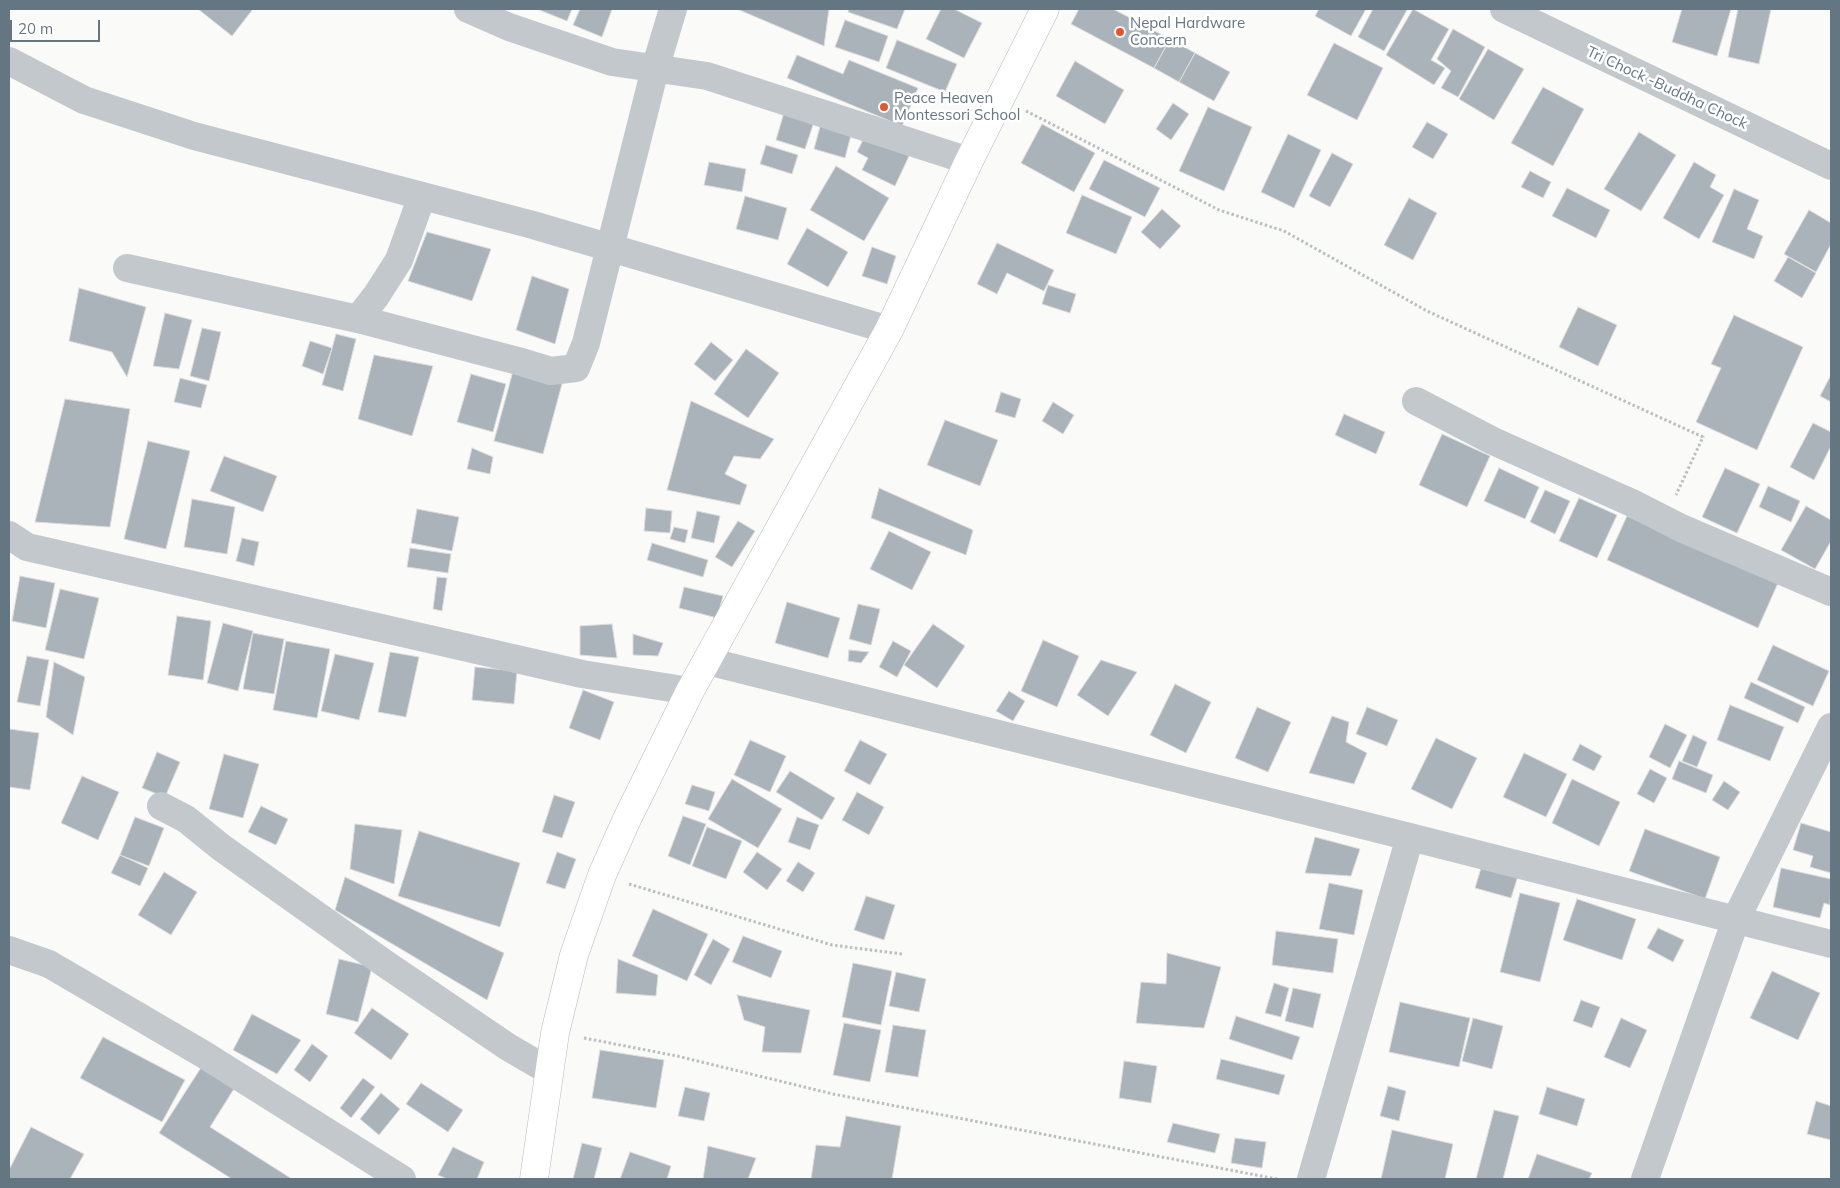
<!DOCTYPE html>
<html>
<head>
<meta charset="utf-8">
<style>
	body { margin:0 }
	#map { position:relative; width:1840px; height:1188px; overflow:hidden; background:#fafaf8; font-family:Mulish,sans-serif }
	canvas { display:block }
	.frame { position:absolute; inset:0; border:10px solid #657683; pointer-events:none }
	.scale { position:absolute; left:10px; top:20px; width:90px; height:22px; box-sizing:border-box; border:2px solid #657683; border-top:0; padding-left:6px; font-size:15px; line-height:18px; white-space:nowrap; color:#657683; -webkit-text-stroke:4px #fff; paint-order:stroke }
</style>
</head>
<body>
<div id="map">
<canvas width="1840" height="1188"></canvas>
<div class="frame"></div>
<div class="scale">20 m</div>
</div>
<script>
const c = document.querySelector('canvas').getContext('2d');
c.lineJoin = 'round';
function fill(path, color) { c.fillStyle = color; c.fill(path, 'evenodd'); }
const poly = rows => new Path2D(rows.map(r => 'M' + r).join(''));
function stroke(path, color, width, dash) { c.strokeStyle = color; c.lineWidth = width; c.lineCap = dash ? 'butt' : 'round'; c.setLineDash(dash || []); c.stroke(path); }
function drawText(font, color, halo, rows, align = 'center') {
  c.font = font + ' Mulish,sans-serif'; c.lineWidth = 5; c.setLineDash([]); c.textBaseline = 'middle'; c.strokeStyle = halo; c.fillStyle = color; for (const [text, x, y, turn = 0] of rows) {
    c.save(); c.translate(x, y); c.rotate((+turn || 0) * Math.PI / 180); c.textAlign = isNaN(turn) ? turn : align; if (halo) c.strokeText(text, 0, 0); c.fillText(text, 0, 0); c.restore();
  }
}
const building = poly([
	[198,9,253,9,232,36,198,9],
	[537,9,572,9,567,21,537,9],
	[580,9,612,9,602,37,573,25,580,9],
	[737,9,829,9,824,46,737,9],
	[849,9,905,9,897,29,848,12,849,9],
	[941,9,954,9,982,23,964,58,926,39,941,9],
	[1079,9,1113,9,1170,39,1154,68,1071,24,1079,9],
	[1319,9,1366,9,1351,36,1315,16,1319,9],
	[1373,9,1404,9,1407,10,1384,51,1358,37,1373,9],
	[1413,9,1449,29,1431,60,1445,68,1434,85,1386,55,1413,9],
	[1682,9,1731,9,1717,56,1672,42,1682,9],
	[1738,9,1771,9,1759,64,1728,57,1738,9],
	[845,20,888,36,879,62,835,47,845,20],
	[1453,29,1485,47,1458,97,1441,88,1451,71,1437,59,1453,29],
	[1170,39,1195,53,1179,82,1154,68,1170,39],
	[897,40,957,64,945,92,886,68,897,40],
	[1334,43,1383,68,1357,120,1307,95,1334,43],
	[1488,49,1524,69,1494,120,1459,99,1488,49],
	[1195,53,1230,72,1214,101,1179,82,1195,53],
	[797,55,843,74,849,60,918,88,902,126,787,78,797,55],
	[1075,61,1124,90,1105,124,1056,96,1075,61],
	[1543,87,1584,109,1553,166,1511,143,1543,87],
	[1173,103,1189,114,1171,140,1156,129,1173,103],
	[1208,107,1252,127,1224,191,1179,171,1208,107],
	[785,109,815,119,805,149,776,140,785,109],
	[1427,122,1448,134,1433,159,1412,147,1427,122],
	[821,123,852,131,845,158,814,149,821,123],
	[1042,124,1095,153,1074,192,1021,163,1042,124],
	[1639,132,1676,155,1641,211,1604,189,1639,132],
	[866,134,909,156,895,186,862,170,868,158,857,152,866,134],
	[1288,134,1321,150,1294,208,1261,192,1288,134],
	[766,145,798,155,792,174,760,164,766,145],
	[1332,153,1353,164,1330,207,1309,196,1332,153],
	[1104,160,1160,188,1145,217,1089,189,1104,160],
	[709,162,746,169,742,192,704,185,709,162],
	[1694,162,1716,175,1710,187,1724,195,1699,239,1663,218,1694,162],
	[836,166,889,198,864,241,810,210,836,166],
	[1530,171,1551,182,1543,198,1521,187,1530,171],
	[1567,188,1610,210,1596,238,1552,216,1567,188],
	[1734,189,1759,200,1747,229,1763,236,1754,259,1712,242,1734,189],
	[1082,195,1132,217,1116,254,1066,233,1082,195],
	[745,196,787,208,778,240,736,229,745,196],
	[1409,198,1437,213,1413,260,1384,245,1409,198],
	[1162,209,1181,226,1160,249,1141,232,1162,209],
	[1809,210,1831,223,1831,244,1816,272,1784,254,1809,210],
	[807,228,848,252,828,287,787,264,807,228],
	[427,232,491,249,472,301,408,281,427,232],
	[997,243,1054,270,1044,291,1007,273,997,294,977,284,997,243],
	[872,247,896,256,887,284,862,276,872,247],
	[1788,257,1816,273,1802,298,1774,281,1788,257],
	[532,276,569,289,555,344,516,330,532,276],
	[1048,285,1076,294,1070,313,1042,304,1048,285],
	[79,288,146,307,127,377,112,352,69,341,79,288],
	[1578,307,1617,325,1598,366,1559,347,1578,307],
	[165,313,192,320,179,369,153,366,165,313],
	[1734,315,1803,347,1757,450,1696,422,1721,368,1711,364,1734,315],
	[202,328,221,332,209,381,190,376,202,328],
	[336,334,356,339,343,391,322,385,336,334],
	[310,341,332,348,323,374,302,366,310,341],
	[711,342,733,360,715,381,694,364,711,342],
	[746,349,779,373,748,418,714,394,746,349],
	[374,355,433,366,412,436,358,419,374,355],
	[513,371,562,384,543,454,494,441,513,371],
	[471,374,506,384,493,432,457,422,471,374],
	[1831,375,1831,402,1820,396,1831,375],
	[180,378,207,385,201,408,174,402,180,378],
	[1001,392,1021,399,1015,418,995,412,1001,392],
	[65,399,130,409,110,527,35,522,65,399],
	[691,401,774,439,760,459,734,456,725,474,747,485,740,505,667,490,691,401],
	[1053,402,1074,415,1063,434,1042,421,1053,402],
	[1344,414,1385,432,1376,454,1335,435,1344,414],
	[945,420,998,440,980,486,927,465,945,420],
	[1813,423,1831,432,1831,446,1814,480,1790,467,1813,423],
	[1442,434,1490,456,1467,507,1419,485,1442,434],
	[148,441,190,451,166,549,124,539,148,441],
	[472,448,493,457,490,474,467,469,472,448],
	[224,456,277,476,263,512,210,491,224,456],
	[1499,468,1539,487,1525,519,1484,501,1499,468],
	[1725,468,1760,484,1737,533,1702,517,1725,468],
	[1768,486,1800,501,1791,522,1759,507,1768,486],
	[879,488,973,530,966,555,871,518,879,488],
	[1545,490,1570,501,1555,534,1530,522,1545,490],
	[1579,498,1617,515,1597,558,1559,541,1579,498],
	[192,499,235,507,227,554,184,547,192,499],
	[1806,506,1831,520,1831,541,1815,569,1781,550,1806,506],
	[646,508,672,511,670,533,644,531,646,508],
	[417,509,459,517,452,551,411,543,417,509],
	[697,511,720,516,714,543,691,538,697,511],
	[1627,516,1778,583,1758,628,1607,560,1627,516],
	[738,521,755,531,732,567,715,557,738,521],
	[674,527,688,530,685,543,670,539,674,527],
	[889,531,931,552,912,590,870,569,889,531],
	[242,538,259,542,254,566,236,561,242,538],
	[652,543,708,560,703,577,647,560,652,543],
	[410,548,451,554,448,573,407,567,410,548],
	[20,576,55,583,46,628,12,621,20,576],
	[437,577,447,578,442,611,433,609,437,577],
	[684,587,723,596,717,618,679,608,684,587],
	[60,589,99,598,84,659,45,650,60,589],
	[787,602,840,618,828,658,775,643,787,602],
	[858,604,880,609,871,645,849,639,858,604],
	[177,616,211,621,203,680,168,675,177,616],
	[223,623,253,631,238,691,207,683,223,623],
	[612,624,617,658,580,655,580,626,612,624],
	[933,624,965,646,937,688,904,665,933,624],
	[253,633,284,639,274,694,243,689,253,633],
	[633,634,663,643,658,656,633,655,633,634],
	[1043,640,1079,656,1057,707,1021,691,1043,640],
	[286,641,330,649,317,718,273,710,286,641],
	[893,641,911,651,897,677,879,667,893,641],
	[1773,645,1829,671,1813,706,1757,680,1773,645],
	[849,650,869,652,861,663,848,661,849,650],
	[390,652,419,657,406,717,378,712,390,652],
	[335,654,374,663,359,720,321,711,335,654],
	[27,656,49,660,40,706,17,702,27,656],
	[1101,660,1137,672,1108,716,1077,695,1101,660],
	[54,662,85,677,73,735,46,717,54,662],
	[475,667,517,671,514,704,472,700,475,667],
	[1751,682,1805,707,1798,723,1744,698,1751,682],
	[1175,684,1211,702,1186,753,1150,735,1175,684],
	[583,690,614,702,600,740,569,728,583,690],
	[1009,691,1025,701,1013,721,996,711,1009,691],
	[1730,705,1784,727,1770,761,1717,740,1730,705],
	[1257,707,1291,722,1268,772,1235,758,1257,707],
	[1367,707,1398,720,1387,746,1356,734,1367,707],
	[1332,716,1349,722,1346,742,1367,753,1354,784,1309,773,1332,716],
	[1665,724,1687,735,1670,768,1649,757,1665,724],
	[9,729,39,733,30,790,9,787,9,729],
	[1693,735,1707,742,1697,767,1682,761,1693,735],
	[1436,738,1477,758,1452,809,1411,789,1436,738],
	[750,740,786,756,770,792,734,775,750,740],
	[860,740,887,754,870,785,844,771,860,740],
	[1580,744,1602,756,1594,771,1572,760,1580,744],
	[157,752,180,762,165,797,142,788,157,752],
	[1524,753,1567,774,1546,817,1503,797,1524,753],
	[224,754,259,764,243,818,209,809,224,754],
	[1679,761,1713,775,1706,793,1672,779,1679,761],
	[1650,769,1667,778,1654,803,1637,794,1650,769],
	[790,771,835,798,822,820,776,792,790,771],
	[82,776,119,792,98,840,61,823,82,776],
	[732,779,782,809,758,848,708,819,732,779],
	[1572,779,1620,802,1599,846,1552,823,1572,779],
	[1724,781,1740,792,1728,810,1712,800,1724,781],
	[692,785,715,792,709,811,685,804,692,785],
	[857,792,884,807,869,835,842,820,857,792],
	[554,795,575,802,562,838,542,832,554,795],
	[261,806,288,819,276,845,248,832,261,806],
	[683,816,706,824,690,865,668,856,683,816],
	[135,817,164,828,149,866,120,855,135,817],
	[797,817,819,825,810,850,788,842,797,817],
	[1801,823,1831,832,1831,873,1810,867,1813,856,1793,850,1801,823],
	[355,824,402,830,394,884,350,869,355,824],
	[707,827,742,841,726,879,692,866,707,827],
	[1645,829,1720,857,1705,899,1629,871,1645,829],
	[419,831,520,863,500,927,398,896,419,831],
	[1315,837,1360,849,1351,876,1305,873,1315,837],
	[557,852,576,859,565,889,546,883,557,852],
	[757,852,782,869,767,890,743,872,757,852],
	[120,855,148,868,140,886,111,873,120,855],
	[798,862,815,873,803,892,786,881,798,862],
	[1482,865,1518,876,1511,898,1475,888,1482,865],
	[1781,868,1831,879,1830,905,1824,903,1820,918,1773,907,1781,868],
	[164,872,197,892,171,935,138,915,164,872],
	[345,877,504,953,487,1000,335,910,345,877],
	[1329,883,1363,890,1354,935,1319,929,1329,883],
	[1520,893,1560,903,1540,982,1500,972,1520,893],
	[866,896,895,905,884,940,854,930,866,896],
	[1577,899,1636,919,1622,960,1563,940,1577,899],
	[653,909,708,934,687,981,632,956,653,909],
	[1658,928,1684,940,1673,962,1647,948,1658,928],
	[1276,931,1338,939,1333,973,1272,965,1276,931],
	[743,936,782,951,771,978,732,962,743,936],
	[713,939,730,949,711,985,694,975,713,939],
	[1167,953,1221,967,1204,1028,1136,1023,1141,982,1166,984,1167,953],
	[339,959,372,967,358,1022,326,1014,339,959],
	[618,959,658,975,656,996,616,993,618,959],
	[853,963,892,971,881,1025,842,1017,853,963],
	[1772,971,1820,993,1798,1040,1750,1018,1772,971],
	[896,972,926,979,919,1012,889,1006,896,972],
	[1274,983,1289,988,1281,1017,1265,1013,1274,983],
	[1293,988,1321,994,1313,1028,1285,1021,1293,988],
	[737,995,810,1010,801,1053,762,1052,765,1027,744,1020,737,995],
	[1581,1000,1600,1007,1592,1028,1573,1021,1581,1000],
	[1400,1002,1470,1018,1459,1067,1389,1052,1400,1002],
	[372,1008,409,1034,391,1060,354,1033,372,1008],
	[252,1014,301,1040,277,1074,233,1050,252,1014],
	[1236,1016,1300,1037,1292,1060,1229,1039,1236,1016],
	[1473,1018,1503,1026,1492,1069,1462,1061,1473,1018],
	[1621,1018,1647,1030,1630,1068,1604,1057,1621,1018],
	[844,1023,881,1030,870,1082,833,1075,844,1023],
	[893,1025,926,1030,918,1077,885,1072,893,1025],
	[103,1037,185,1080,162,1122,80,1078,103,1037],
	[312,1044,328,1056,310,1082,294,1070,312,1044],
	[600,1050,664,1060,656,1108,592,1098,600,1050],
	[1221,1059,1285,1075,1279,1095,1216,1079,1221,1059],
	[1124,1061,1157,1066,1151,1103,1119,1098,1124,1061],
	[204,1063,237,1084,210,1127,292,1179,232,1179,159,1133,204,1063],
	[363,1078,375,1087,351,1118,340,1108,363,1078],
	[421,1083,463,1110,448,1132,406,1104,421,1083],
	[1388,1086,1406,1091,1399,1121,1380,1116,1388,1086],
	[685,1087,710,1093,704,1121,678,1116,685,1087],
	[1547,1087,1585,1099,1577,1126,1539,1114,1547,1087],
	[381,1093,400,1109,379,1135,360,1119,381,1093],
	[1816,1101,1831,1106,1831,1140,1807,1134,1816,1101],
	[1494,1110,1519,1116,1503,1179,1476,1179,1494,1110],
	[846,1116,901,1126,892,1179,811,1179,816,1145,840,1147,846,1116],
	[1173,1123,1220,1134,1215,1153,1167,1142,1173,1123],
	[31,1127,84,1154,70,1179,9,1179,9,1170,31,1127],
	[1392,1130,1453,1144,1445,1179,1381,1179,1392,1130],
	[1235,1138,1266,1142,1262,1168,1231,1163,1235,1138],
	[582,1143,602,1148,594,1179,573,1179,582,1143],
	[708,1146,756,1158,748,1179,703,1179,708,1146],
	[453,1147,484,1162,477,1179,447,1179,438,1175,453,1147],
	[630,1152,671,1166,667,1179,620,1179,630,1152],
	[1537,1154,1592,1173,1589,1179,1528,1179,1537,1154]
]);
fill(building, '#aab3b9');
stroke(building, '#dcdcda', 1);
const major = poly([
	[534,1179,555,1033,574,955,602,875,627,819,690,691,889,330,969,161,1045,9]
]);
stroke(major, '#b5babe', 29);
stroke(poly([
	[1026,111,1219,210,1284,231,1427,311,1703,437,1676,495],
	[629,884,832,945,902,954],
	[584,1038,677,1056,833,1094,1277,1179]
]), '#bbbfc2', 3, [2.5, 2.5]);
stroke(poly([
	[468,9,509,27,612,62,707,76,969,161],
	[1504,9,1831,166],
	[9,61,84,100,194,136,533,225,889,330],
	[127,268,358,319,518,361,551,371,576,368,586,343,655,69,673,9],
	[358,319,376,296,399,260,422,196],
	[1416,401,1493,441,1632,503,1681,528,1831,592],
	[9,535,27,547,582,674,690,691],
	[707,661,1410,837,1831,944],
	[161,806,186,819,222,848,384,963,508,1047,549,1071],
	[9,950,49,964,203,1054,402,1179],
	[1311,1179,1410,837],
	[1645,1179,1736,919,1831,727]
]), '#c3c8cc', 28);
stroke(major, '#fff', 28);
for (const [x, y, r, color] of [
	[1120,32,5,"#e4572e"],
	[884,107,5,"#e4572e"]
]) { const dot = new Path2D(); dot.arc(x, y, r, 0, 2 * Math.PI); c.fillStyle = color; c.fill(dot); stroke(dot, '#fff', 2); }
drawText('15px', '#657683', '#fff', [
	["Nepal Hardware",1130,23],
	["Concern",1130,40],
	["Peace Heaven",894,98],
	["Montessori School",894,115]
], 'left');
drawText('15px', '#657683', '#fff', [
	["Tri Chock -Buddha Chock",1667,88,25]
]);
</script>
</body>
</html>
